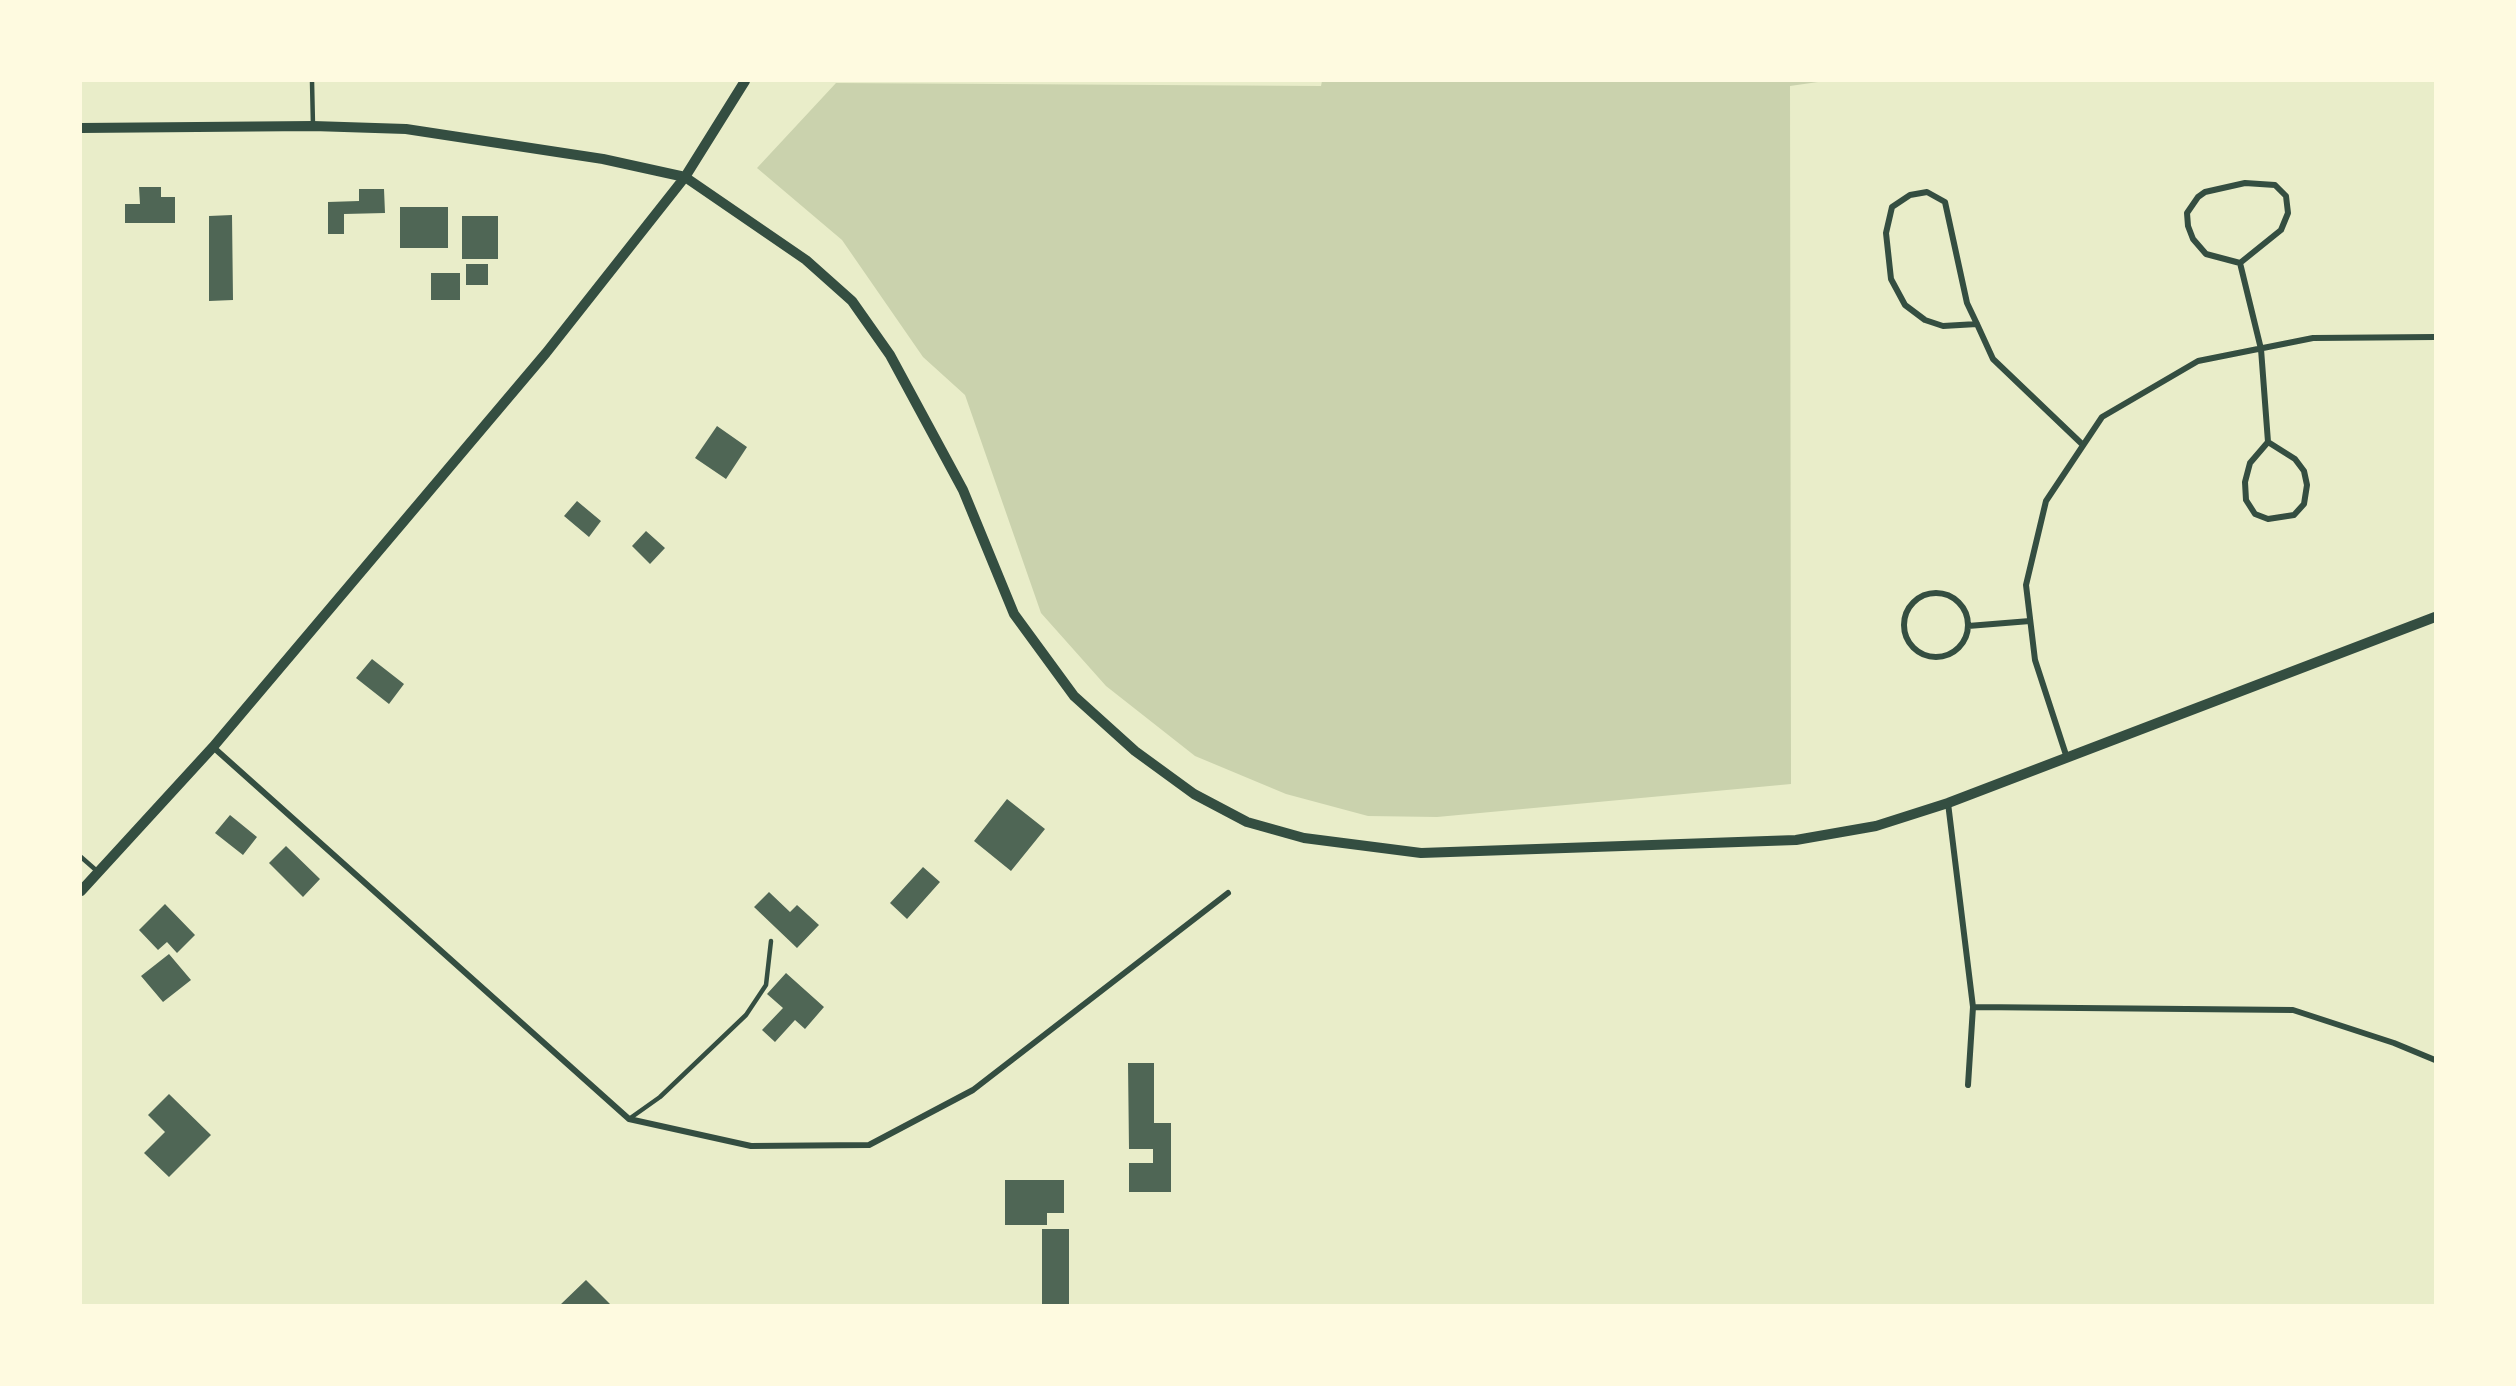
<!DOCTYPE html>
<html>
<head>
<meta charset="utf-8">
<style>
	body { margin:0 }
	#map { position:relative; width:2516px; height:1386px; overflow:hidden; background:#e9edc9; font-family:Poppins,sans-serif }
	canvas { display:block }
	.frame { position:absolute; inset:0; border:82px solid #fefae0; pointer-events:none }
</style>
</head>
<body>
<div id="map">
<canvas width="2516" height="1386"></canvas>
<div class="frame"></div>
</div>
<script>
const c = document.querySelector('canvas').getContext('2d');
c.lineJoin = 'round';
function fill(path, color) { c.fillStyle = color; c.fill(path, 'evenodd'); }
const poly = rows => new Path2D(rows.map(r => 'M' + r).join(''));
function stroke(path, color, width, dash) { c.strokeStyle = color; c.lineWidth = width; c.lineCap = dash ? 'butt' : 'round'; c.setLineDash(dash || []); c.stroke(path); }
fill(poly([
	[1322,81,1825,81,1790,86,1791,784,1437,817,1368,816,1286,794,1195,756,1106,686,1041,613,965,395,923,357,842,240,757,168,836,83,1321,86]
]), '#cad2ad');
fill(poly([
	[139,187,161,187,161,197,175,197,175,223,125,223,125,204,140,204],
	[359,189,384,189,385,213,344,214,344,234,328,234,328,202,359,201],
	[400,207,448,207,448,248,400,248],
	[232,215,233,300,209,301,209,216],
	[462,216,498,216,498,259,462,259],
	[466,264,488,264,488,285,466,285],
	[431,273,460,273,460,300,431,300],
	[717,426,747,447,726,479,695,458],
	[577,501,601,521,589,537,564,516],
	[646,531,665,548,650,564,632,546],
	[372,659,404,684,389,704,356,678],
	[1007,799,1045,829,1011,871,974,841],
	[230,815,257,837,243,855,215,833],
	[286,846,320,879,303,897,269,863],
	[923,867,940,882,907,919,890,903],
	[769,892,790,912,797,905,819,925,797,948,754,907],
	[165,904,195,935,177,953,167,942,158,950,139,930],
	[169,954,191,980,163,1002,141,976],
	[786,973,824,1007,805,1029,795,1020,775,1042,762,1030,783,1008,767,994],
	[1128,1063,1154,1063,1154,1123,1171,1123,1171,1192,1129,1192,1129,1163,1153,1163,1153,1149,1129,1149],
	[169,1094,211,1135,169,1177,144,1153,165,1132,148,1115],
	[1005,1180,1064,1180,1064,1213,1047,1213,1047,1225,1005,1225],
	[1042,1229,1069,1229,1069,1304,1042,1304],
	[586,1280,611,1305,560,1305]
]), '#4f6655');
stroke(poly([
	[312,81,313,126],
	[81,857,97,871],
	[629,1119,660,1097,746,1015,766,985,771,941]
]), '#344e41', 4.5);
stroke(poly([
	[2240,263,2281,230,2288,213,2286,196,2275,185,2245,183,2205,192,2198,197,2187,213,2188,226,2193,239,2206,254,2240,263,2261,349,2268,442,2250,463,2245,482,2246,500,2255,514,2268,519,2294,515,2304,504,2307,485,2304,471,2295,459,2268,442],
	[1977,324,1943,326,1925,320,1905,305,1891,279,1886,233,1892,207,1910,195,1927,192,1945,202,1967,303,1977,324,1993,359,2083,445],
	'1904 625a32 32 0 1 1 64 0a32 32 0 1 1-64 0Z',
	[1968,626,2030,621],
	[213,747,629,1119,751,1146,869,1145,973,1090,1228,893],
	[2067,758,2035,660,2026,585,2046,501,2102,417,2198,361,2313,338,2435,337],
	[1948,803,1973,1007,1968,1085],
	[1973,1007,2293,1010,2394,1043,2435,1060]
]), '#344e41', 6);
stroke(poly([
	[81,128,313,126,406,129,603,159,685,177,806,260,852,301,890,355,963,490,1014,614,1074,696,1135,751,1194,794,1247,822,1304,838,1421,853,1796,840,1876,826,1948,803,2435,617],
	[81,891,213,747,546,353,685,177,745,81]
]), '#344e41', 10);
</script>
</body>
</html>
